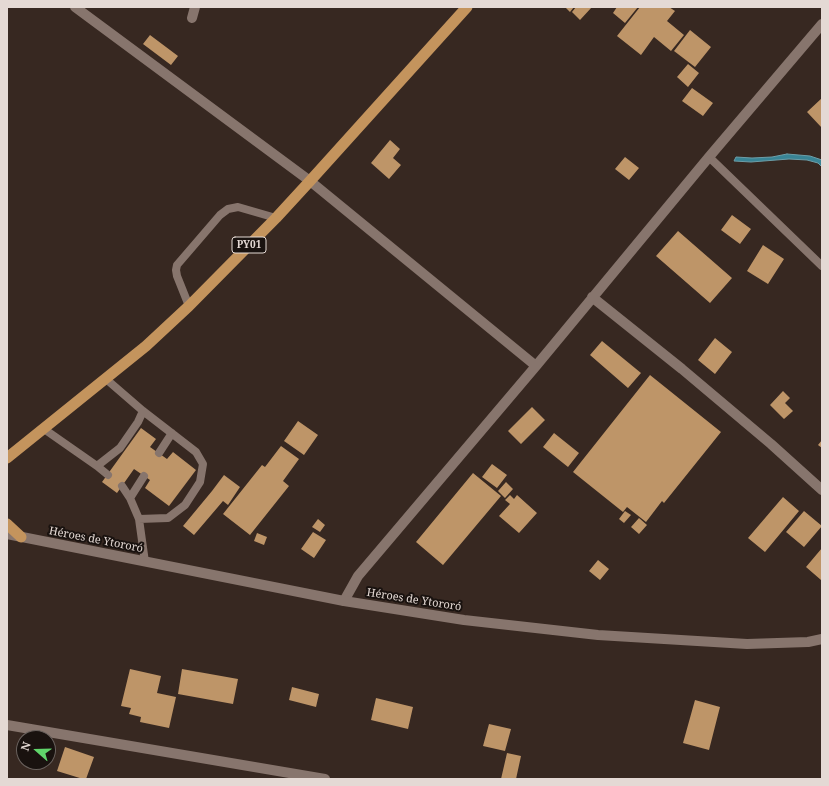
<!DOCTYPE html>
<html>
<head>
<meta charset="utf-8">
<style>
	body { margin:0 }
	#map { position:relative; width:829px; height:786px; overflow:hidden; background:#372821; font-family:"Noto Serif",serif }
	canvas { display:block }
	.frame { position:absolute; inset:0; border:8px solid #e4d9d4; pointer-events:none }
	.north { position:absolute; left:16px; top:730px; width:40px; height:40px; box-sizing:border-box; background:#19120f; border:1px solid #6a625e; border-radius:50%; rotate:290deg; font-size:11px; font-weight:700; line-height:16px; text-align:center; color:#e4d9d4 }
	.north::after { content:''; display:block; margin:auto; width:14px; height:18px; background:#60d56b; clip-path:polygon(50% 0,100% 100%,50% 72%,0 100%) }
</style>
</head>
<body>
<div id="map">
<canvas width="829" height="786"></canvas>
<div class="frame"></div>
<div class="north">N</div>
</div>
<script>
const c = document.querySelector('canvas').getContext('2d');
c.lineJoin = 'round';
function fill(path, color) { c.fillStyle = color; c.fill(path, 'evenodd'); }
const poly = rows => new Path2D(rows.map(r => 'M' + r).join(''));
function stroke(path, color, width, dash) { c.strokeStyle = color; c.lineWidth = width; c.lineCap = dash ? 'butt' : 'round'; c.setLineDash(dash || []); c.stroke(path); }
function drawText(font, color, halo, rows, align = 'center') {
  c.font = font + ' "Noto Serif",serif'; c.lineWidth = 4; c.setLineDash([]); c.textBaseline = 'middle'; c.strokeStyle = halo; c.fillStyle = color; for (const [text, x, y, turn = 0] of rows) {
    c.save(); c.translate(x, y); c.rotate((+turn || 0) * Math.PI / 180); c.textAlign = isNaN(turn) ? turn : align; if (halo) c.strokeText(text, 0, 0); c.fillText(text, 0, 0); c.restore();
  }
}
const water = poly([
	[787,154,810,156,822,160,822,167,818,163,807,160,789,159,751,162,734,161,736,157,752,158,772,157,787,154]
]);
fill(water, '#398495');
stroke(water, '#6c9ea8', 1);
fill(poly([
	[565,7,574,7,570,12],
	[576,7,592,7,580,20,572,12],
	[617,7,638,7,625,23,613,13],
	[640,7,669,7,675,11,667,21,684,35,671,51,654,37,641,55,617,36],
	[690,30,711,47,695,67,674,51],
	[150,35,178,56,171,65,143,44],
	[688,64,699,73,688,87,677,77],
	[692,88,713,103,703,116,682,101],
	[822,98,822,128,807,112],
	[390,140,400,149,393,158,401,165,389,179,371,163],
	[625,157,639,168,629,180,615,169],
	[732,215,751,229,740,244,721,230],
	[678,231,732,278,710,303,656,256],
	[763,245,784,259,768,284,747,271],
	[715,338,732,352,715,374,698,360],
	[602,341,641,373,628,388,590,355],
	[650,375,721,432,664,503,662,501,646,522,627,507,623,512,573,472],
	[783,391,790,398,785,403,793,411,784,419,770,405],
	[532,407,545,420,521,444,508,431],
	[298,421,318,435,304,455,284,441],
	[141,428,156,439,150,447,167,459,173,452,196,470,169,506,145,488,150,480,134,469,117,493,102,482],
	[554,433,579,453,568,467,543,447],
	[822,440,822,448,818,445],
	[281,446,299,459,283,481,289,486,250,535,223,514,262,465,265,467],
	[492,464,507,475,497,488,482,477],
	[473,473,501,496,443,565,416,542],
	[224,475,240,487,228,505,223,501,194,535,183,526,212,491],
	[506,482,513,489,505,498,498,491],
	[510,495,514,499,517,495,537,513,519,533,499,516,510,504,505,500],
	[783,497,799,511,765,552,748,538],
	[625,511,631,515,624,523,619,519],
	[804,511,822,526,804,547,786,532],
	[639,518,647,525,639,534,631,527],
	[318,519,325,525,320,532,312,527],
	[313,532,326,540,314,558,301,549],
	[257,533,267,537,264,545,254,541],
	[822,548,822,578,821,580,806,567],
	[598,560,609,569,600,580,589,571],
	[130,669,161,676,157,693,176,697,169,728,140,722,141,717,129,714,131,708,121,706],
	[182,669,238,679,233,704,178,694],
	[292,687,319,694,316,707,289,700],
	[376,698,413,707,408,729,371,720],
	[695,700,720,707,709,750,683,743],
	[489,724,511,729,505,751,483,746],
	[65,747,94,757,86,779,83,779,57,771],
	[507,753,521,756,516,779,501,779]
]), '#be9568');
stroke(poly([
	[709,157,822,266],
	[189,306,177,276,176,270,177,265,220,215,228,209,238,207,276,218],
	[106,379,143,411,196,452,203,464,200,482,185,505,168,518,139,519],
	[44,429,97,466,108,475],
	[159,453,172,433],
	[97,466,120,448,138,422,143,411],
	[122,486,130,498,139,519,145,562],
	[130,498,144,476]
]), '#87756d', 8);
stroke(poly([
	[75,7,310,181,536,366],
	[192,18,195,7],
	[592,297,682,369,771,444,822,490],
	[344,601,358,576,536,366,709,157,822,24],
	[7,725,325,779]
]), '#87756d', 10);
stroke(poly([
	[7,534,344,601,464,620,598,635,747,644,808,642,822,639]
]), '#87756d', 10);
stroke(poly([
	[7,458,146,346,189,306,276,218,310,181,467,7],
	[7,524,21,537]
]), '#c4945d', 11);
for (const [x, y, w] of [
	[249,245,34]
]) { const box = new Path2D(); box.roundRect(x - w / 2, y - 8, w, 16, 3); c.fillStyle = '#19120f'; c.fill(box); stroke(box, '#e4d9d4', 1); }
drawText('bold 10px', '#e4d9d4', null, [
	["PY01",249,245]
]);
drawText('11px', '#e4d9d4', '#19120f', [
	["Héroes de Ytororó",96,540,11],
	["Héroes de Ytororó",414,600,9]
]);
</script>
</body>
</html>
